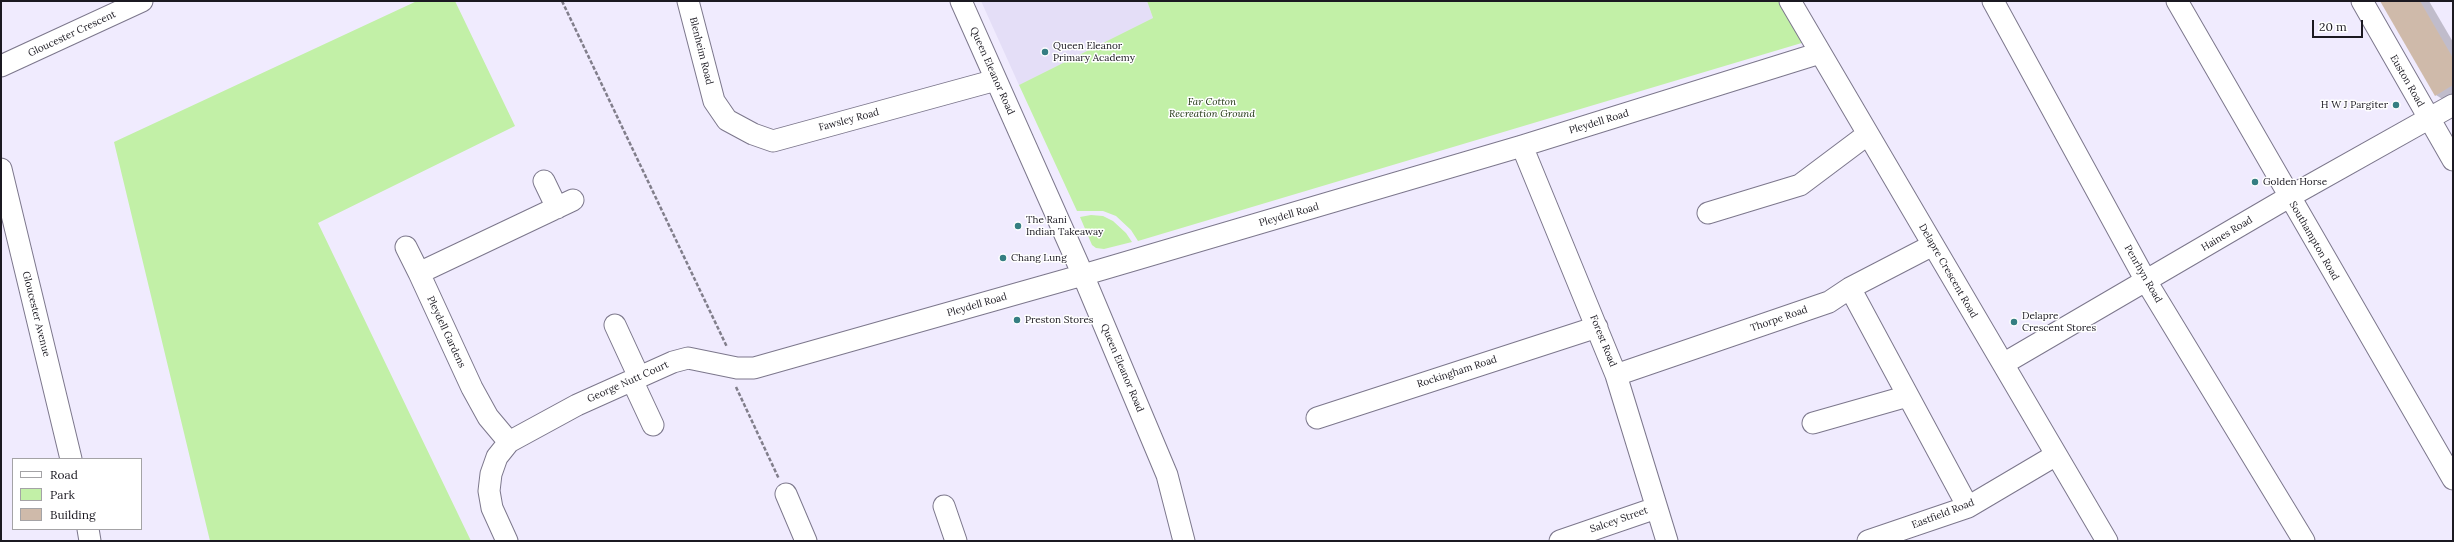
<!DOCTYPE html>
<html>
<head>
<meta charset="utf-8">
<style>
	body { margin:0 }
	#map { position:relative; width:2454px; height:542px; overflow:hidden; background:#f0ebfe; font-family:Lora,serif }
	canvas { display:block }
	.frame { position:absolute; inset:0; border:2px solid #1b1921; pointer-events:none }
	.legend { position:absolute; left:12px; top:458px; width:130px; height:72px; box-sizing:border-box; background:#fff; border:1px solid #a4a3a6; margin:0; padding:5px 7px; list-style:none; font-size:12px; color:#1b1921 }
	.legend li { display:flex; align-items:center; gap:8px; height:20px }
	.legend b { width:20px; border:1px solid #a4a3a6 }
	.scale { position:absolute; left:2312px; top:20px; width:51px; height:18px; box-sizing:border-box; border:2px solid #1b1921; border-top:0; padding-left:5px; font-size:12px; line-height:14px; white-space:nowrap; color:#1b1921; -webkit-text-stroke:3px #fff; paint-order:stroke }
</style>
</head>
<body>
<div id="map">
<canvas width="2454" height="542"></canvas>
<div class="frame"></div>
<ul class="legend">
<li><b style="height:5px;background:#fff"></b>Road</li>
<li><b style="height:11px;background:#c2f0a7"></b>Park</li>
<li><b style="height:11px;background:#cfbaaa"></b>Building</li>
</ul>
<div class="scale">20 m</div>
</div>
<script>
const c = document.querySelector('canvas').getContext('2d');
c.lineJoin = 'round';
function fill(path, color) { c.fillStyle = color; c.fill(path, 'evenodd'); }
const poly = rows => new Path2D(rows.map(r => 'M' + r).join(''));
function stroke(path, color, width, dash) { c.strokeStyle = color; c.lineWidth = width; c.lineCap = dash ? 'butt' : 'round'; c.setLineDash(dash || []); c.stroke(path); }
function drawText(font, color, halo, rows, align = 'center') {
  c.font = font + ' Lora,serif'; c.lineWidth = 3; c.setLineDash([]); c.textBaseline = 'middle'; c.strokeStyle = halo; c.fillStyle = color; for (const [text, x, y, turn = 0] of rows) {
    c.save(); c.translate(x, y); c.rotate((+turn || 0) * Math.PI / 180); c.textAlign = isNaN(turn) ? turn : align; if (halo) c.strokeText(text, 0, 0); c.fillText(text, 0, 0); c.restore();
  }
}
fill(poly([
	[981,1,1147,1,1153,18,1019,85]
]), '#e4def7');
fill(poly([
	[417,1,455,1,515,126,318,223,471,541,210,541,114,142],
	[1147,1,1781,1,1805,42,1138,241,1131,230,1116,216,1103,211,1077,211,1019,85,1153,18],
	[1091,215,1103,216,1113,221,1126,233,1132,242,1104,249,1096,248,1092,245,1080,217]
]), '#c2f0a7');
fill(poly([
	[2381,1,2429,1,2453,42,2453,102,2450,104,2436,95]
]), '#0003');
fill(poly([
	[2380,1,2420,1,2453,58,2453,85,2435,96]
]), '#cfbaaa');
const minor = poly([
	[688,1,714,101,727,120,753,134,773,141,996,80],
	[961,1,1083,275,1167,475,1184,541],
	[1790,1,2107,541],
	[1993,1,2146,281,2304,541],
	[2177,1,2453,479],
	[2362,1,2453,160],
	[1,66,142,1],
	[1522,146,1616,375,1667,541],
	[1,169,71,459],
	[544,181,557,208],
	[1708,213,1800,185,1868,134],
	[406,247,419,273],
	[1850,288,1968,507],
	[615,325,639,377],
	[2003,364,2289,197,2453,105],
	[1616,375,1829,302,1850,288,1933,245],
	[632,380,653,425],
	[1317,418,1597,327],
	[1813,423,1908,396],
	[509,442,577,405,673,362,688,358,737,368,754,368,1083,275,1522,146,1820,53],
	[786,494,806,541],
	[944,506,956,541],
	[88,529,90,541],
	[507,541,492,508,489,491,491,474,497,457,509,442,488,417,472,388,419,273,573,200],
	[1560,541,1656,508],
	[1868,541,1968,507,2056,455]
]);
stroke(minor, '#7c778c', 23);
stroke(poly([
	[562,1,727,347],
	[736,387,779,479]
]), '#817e8b', 2.5, [4, 2]);
stroke(minor, '#fff', 21);
for (const [x, y, r, color] of [
	[1045,52,4,"#357e82"],
	[2396,105,4,"#357e82"],
	[2255,182,4,"#357e82"],
	[1018,226,4,"#357e82"],
	[1003,258,4,"#357e82"],
	[1017,320,4,"#357e82"],
	[2014,322,4,"#357e82"]
]) { const dot = new Path2D(); dot.arc(x, y, r, 0, 2 * Math.PI); c.fillStyle = color; c.fill(dot); stroke(dot, '#fff', 1.5); }
drawText('10px', '#1b1921', '#fff', [
	["Gloucester Crescent",72,34,-25],
	["Blenheim Road",701,51,76],
	["Queen Eleanor Road",992,71,66],
	["Euston Road",2407,81,60],
	["Fawsley Road",849,120,-15],
	["Pleydell Road",1599,122,-17],
	["Pleydell Road",1289,215,-16],
	["Haines Road",2227,234,-31],
	["Southampton Road",2314,241,60],
	["Delapre Crescent Road",1948,271,60],
	["Penrhyn Road",2143,274,60],
	["Pleydell Road",977,305,-16],
	["Gloucester Avenue",36,314,76],
	["Thorpe Road",1779,319,-19],
	["Pleydell Gardens",446,332,65],
	["Forest Road",1603,341,68],
	["Queen Eleanor Road",1122,368,67],
	["Rockingham Road",1457,372,-18],
	["George Nutt Court",628,382,-24],
	["Eastfield Road",1943,514,-21],
	["Salcey Street",1619,520,-19]
]);
drawText('10px', '#1b1921', '#fff', [
	["Queen Eleanor",1053,46],
	["Primary Academy",1053,58],
	["H W J Pargiter",2388,105,"right"],
	["Golden Horse",2263,182],
	["The Rani",1026,220],
	["Indian Takeaway",1026,232],
	["Chang Lung",1011,258],
	["Delapre",2022,316],
	["Crescent Stores",2022,328],
	["Preston Stores",1025,320]
], 'left');
drawText('italic 10px', '#213613', '#fff', [
	["Far Cotton",1212,102],
	["Recreation Ground",1212,114]
]);
</script>
</body>
</html>
